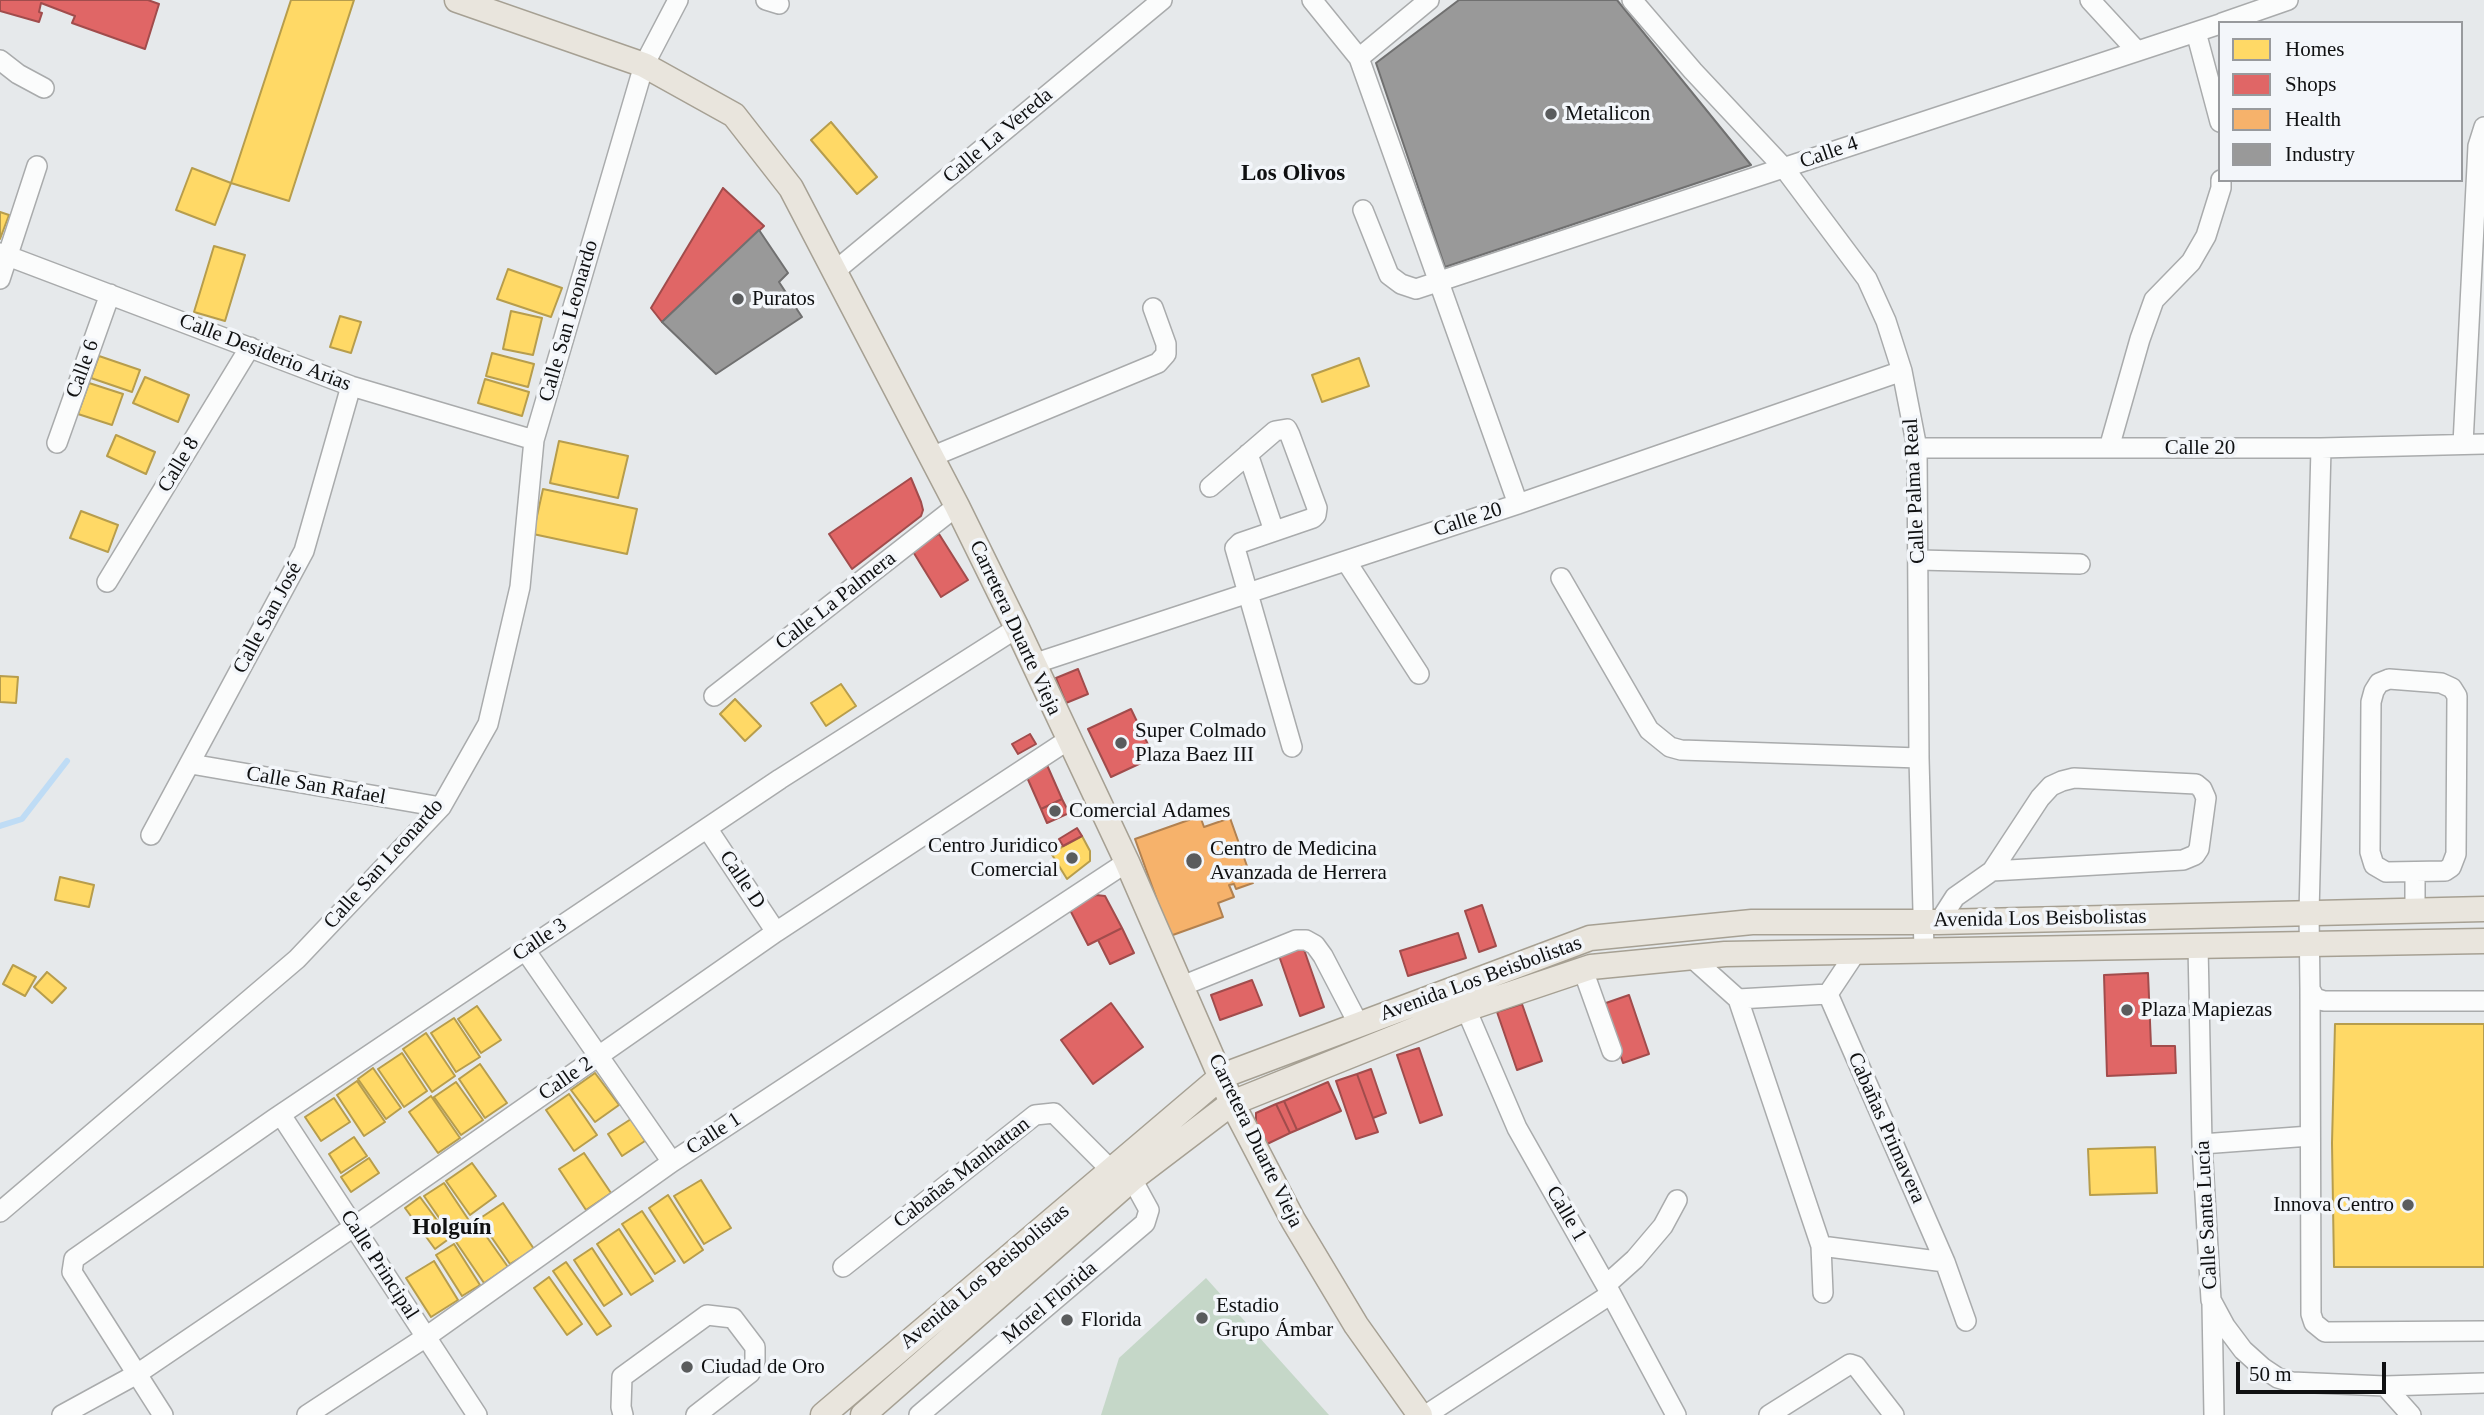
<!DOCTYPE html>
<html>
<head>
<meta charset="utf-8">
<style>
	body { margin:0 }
	#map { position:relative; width:2484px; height:1415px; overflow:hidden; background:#e6e9eb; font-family:Georgia,serif }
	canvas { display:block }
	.legend { position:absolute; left:2218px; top:21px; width:245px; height:161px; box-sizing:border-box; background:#f3f6fa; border:2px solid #989a9d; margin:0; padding:9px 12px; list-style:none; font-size:21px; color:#0f1011 }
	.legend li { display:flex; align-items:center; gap:14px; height:35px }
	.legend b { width:35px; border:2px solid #989a9d }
	.scale { position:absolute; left:2236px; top:1362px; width:150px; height:32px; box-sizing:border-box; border:4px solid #0f1011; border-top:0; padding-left:9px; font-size:21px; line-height:24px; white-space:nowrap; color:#0f1011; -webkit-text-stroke:5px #f3f6fa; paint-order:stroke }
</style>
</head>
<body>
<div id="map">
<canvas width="2484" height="1415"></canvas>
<ul class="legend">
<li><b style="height:19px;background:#ffd966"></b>Homes</li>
<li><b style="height:19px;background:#e06666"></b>Shops</li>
<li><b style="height:19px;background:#f6b26b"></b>Health</li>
<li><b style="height:19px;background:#999"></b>Industry</li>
</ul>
<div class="scale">50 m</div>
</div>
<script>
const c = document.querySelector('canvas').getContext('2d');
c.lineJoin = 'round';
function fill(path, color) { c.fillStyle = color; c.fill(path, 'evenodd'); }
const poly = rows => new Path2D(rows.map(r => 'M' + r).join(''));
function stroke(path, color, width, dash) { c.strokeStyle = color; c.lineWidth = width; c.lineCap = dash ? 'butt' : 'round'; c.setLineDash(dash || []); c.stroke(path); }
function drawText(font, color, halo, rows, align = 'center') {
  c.font = font + ' Georgia,serif'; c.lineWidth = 7; c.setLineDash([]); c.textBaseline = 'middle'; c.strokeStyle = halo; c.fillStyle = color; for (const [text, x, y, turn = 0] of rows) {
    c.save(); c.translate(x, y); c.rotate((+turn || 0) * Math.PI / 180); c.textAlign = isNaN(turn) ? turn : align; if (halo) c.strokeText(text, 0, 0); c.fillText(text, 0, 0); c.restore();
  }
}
fill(poly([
	[1206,1278,1329,1415,1101,1415,1119,1358]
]), '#c5d7c8');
const homes = poly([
	[291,0,354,0,289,201,231,183,291,0],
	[831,122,877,177,857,194,811,140,831,122],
	[192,168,231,183,215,225,176,210,192,168],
	[0,212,9,215,0,239,0,212],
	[214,246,245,255,225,321,194,312,214,246],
	[508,269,562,288,551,317,497,299,508,269],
	[511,311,542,318,533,355,503,349,511,311],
	[340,316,361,322,351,353,330,347,340,316],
	[492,353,534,364,528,387,486,376,492,353],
	[99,356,140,370,132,392,91,378,99,356],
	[1359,358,1369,386,1322,402,1312,375,1359,358],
	[145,377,189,395,178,422,133,403,145,377],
	[485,379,529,392,522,416,478,403,485,379],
	[89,383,123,394,112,425,78,414,89,383],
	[116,435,155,452,146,474,107,456,116,435],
	[559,441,628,456,618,498,550,483,559,441],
	[543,489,637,509,627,554,533,534,543,489],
	[81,511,118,525,108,552,70,538,81,511],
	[0,676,18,677,16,703,0,702,0,676],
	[841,684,856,706,826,726,811,703,841,684],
	[735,699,761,726,745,741,720,714,735,699],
	[1082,836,1090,851,1090,861,1067,879,1051,853,1082,836],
	[60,877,94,885,89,907,55,900,60,877],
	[13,965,36,977,25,996,3,984,13,965],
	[47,972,66,988,52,1003,34,987,47,972],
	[477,1006,501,1040,481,1053,458,1019,477,1006],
	[454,1018,480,1057,456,1072,431,1033,454,1018],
	[2335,1024,2484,1024,2484,1267,2334,1267,2332,1143,2335,1024],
	[426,1033,455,1076,432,1092,403,1049,426,1033],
	[402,1053,427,1091,404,1107,378,1069,402,1053],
	[480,1064,507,1103,485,1118,459,1079,480,1064],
	[373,1068,401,1108,386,1119,358,1079,373,1068],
	[595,1073,619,1105,595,1122,571,1090,595,1073],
	[357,1081,385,1122,364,1136,337,1095,357,1081],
	[456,1082,483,1120,461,1135,434,1097,456,1082],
	[569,1094,597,1135,574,1151,546,1110,569,1094],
	[431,1096,460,1138,438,1153,409,1112,431,1096],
	[334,1098,350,1122,321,1141,305,1117,334,1098],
	[631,1119,645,1141,622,1156,608,1134,631,1119],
	[354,1137,367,1156,341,1173,329,1154,354,1137],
	[2155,1147,2157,1193,2090,1195,2088,1149,2155,1147],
	[584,1153,611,1193,586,1210,559,1169,584,1153],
	[369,1158,379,1173,351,1192,341,1177,369,1158],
	[472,1163,496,1196,470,1215,446,1181,472,1163],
	[701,1180,731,1228,704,1244,674,1196,701,1180],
	[444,1183,470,1222,451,1235,424,1196,444,1183],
	[668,1195,703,1250,684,1263,649,1208,668,1195],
	[420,1197,450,1238,435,1249,405,1208,420,1197],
	[503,1203,534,1249,510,1264,479,1219,503,1203],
	[642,1211,675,1261,655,1274,622,1224,642,1211],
	[477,1223,508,1267,484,1283,454,1239,477,1223],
	[619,1229,653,1281,631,1295,597,1244,619,1229],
	[454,1244,480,1285,462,1296,436,1255,454,1244],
	[592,1248,622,1294,604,1306,574,1260,592,1248],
	[434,1261,458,1300,431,1317,406,1278,434,1261],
	[566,1262,611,1326,597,1335,553,1271,566,1262],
	[549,1277,582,1324,567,1335,534,1288,549,1277]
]);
fill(homes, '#ffd966');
stroke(homes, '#b79d4c', 2);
const shops = poly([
	[0,0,148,0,159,4,145,49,72,23,75,16,41,3,39,12,42,13,39,22,0,11,0,0],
	[723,188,764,226,662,322,651,308,723,188],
	[911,478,921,502,923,510,921,516,852,569,829,534,911,478],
	[939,534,968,580,941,597,912,550,939,534],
	[1078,669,1088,694,1066,703,1056,678,1078,669],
	[1131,709,1154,757,1111,777,1088,729,1131,709],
	[1030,734,1036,744,1018,754,1012,744,1030,734],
	[1047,765,1062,799,1041,809,1026,775,1047,765],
	[1062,799,1069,813,1047,823,1041,809,1062,799],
	[1077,828,1082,836,1063,846,1059,839,1077,828],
	[1096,895,1105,896,1122,928,1088,945,1069,908,1096,895],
	[1482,905,1496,946,1479,952,1465,911,1482,905],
	[1122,928,1134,953,1110,964,1098,940,1122,928],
	[1458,933,1466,958,1408,976,1400,951,1458,933],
	[1301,941,1324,1007,1300,1016,1277,950,1301,941],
	[2148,973,2151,1046,2175,1046,2176,1073,2107,1076,2104,975,2148,973],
	[1252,980,1262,1005,1220,1020,1211,995,1252,980],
	[1629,995,1649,1054,1623,1063,1603,1004,1629,995],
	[1111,1003,1143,1047,1093,1084,1061,1040,1111,1003],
	[1522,1004,1542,1061,1517,1070,1497,1012,1522,1004],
	[1419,1048,1442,1115,1420,1123,1397,1055,1419,1048],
	[1371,1069,1386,1113,1373,1118,1357,1074,1371,1069],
	[1357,1074,1378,1132,1356,1139,1336,1081,1357,1074],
	[1328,1082,1341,1111,1297,1130,1284,1101,1328,1082],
	[1284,1101,1297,1130,1290,1133,1276,1104,1284,1101],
	[1276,1104,1290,1133,1265,1145,1256,1125,1256,1113,1276,1104]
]);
fill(shops, '#e06666');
stroke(shops, '#a14c4c', 2);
const health = poly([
	[1200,816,1204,827,1230,818,1253,883,1236,889,1234,884,1229,885,1234,897,1218,903,1223,917,1170,936,1135,839,1200,816]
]);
fill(health, '#f6b26b');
stroke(health, '#b18150', 2);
const industry = poly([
	[1459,0,1617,0,1751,165,1445,267,1376,63,1459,0],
	[759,230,788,273,779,282,802,317,716,374,662,322,759,230]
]);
fill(industry, '#999');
stroke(industry, '#707070', 2);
stroke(poly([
	[0,826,22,819,67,761]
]), '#bfdcf5', 6);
const minor = poly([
	[766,0,779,4],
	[1312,0,1359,58,1518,504],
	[1632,0,1693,71,1784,168,1867,279,1886,321,1902,371,1917,448,1919,758,1924,950],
	[2090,0,2136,50],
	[2222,23,2288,0],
	[2196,32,2220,122],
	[1359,58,1429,0],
	[0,60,18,74,44,88],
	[1363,210,1389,275,1401,284,1416,289,2220,24],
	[0,253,351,386,534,440],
	[835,271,1162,0],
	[0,279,37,166],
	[57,443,110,294],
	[2463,444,2478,146,2484,127],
	[1917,448,2321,448,2484,444],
	[2109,448,2140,339,2154,300,2191,262,2206,236,2221,188,2221,180],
	[2321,448,2309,913,2310,989,2315,998,2324,1001,2484,1001],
	[1248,454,1274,531],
	[931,457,1158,363,1166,354,1166,344,1153,308],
	[1210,487,1275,431,1287,429,1290,435,1317,508,1316,515,1313,518,1240,543,1235,548,1292,747],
	[1919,560,2080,564],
	[1346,561,1419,674],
	[1561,578,1649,730,1670,747,1681,750,1919,758],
	[107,582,250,347],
	[1033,664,1518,504,1902,371],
	[2389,679,2441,683,2452,688,2457,696,2456,854,2451,867,2445,871,2386,872,2374,865,2370,852,2371,702,2374,691,2379,683,2389,679],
	[714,696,957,506],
	[191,764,441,807],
	[707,828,776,932],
	[151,835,304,551,351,386],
	[2415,910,2415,872],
	[1939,922,1955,897,1992,871,2040,798,2051,786,2062,781,2074,778,2196,784,2202,789,2206,798,2199,849,2195,855,2183,860,1992,871],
	[2198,945,2202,1144,2211,1300,2225,1326,2243,1350,2263,1368,2278,1378,2292,1382,2385,1386,2484,1383],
	[525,950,672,1162],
	[1690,956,1738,999,1821,1246,1945,1262,1828,994,1856,952],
	[1583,970,1612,1051],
	[1182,986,1296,940,1306,940,1315,945,1323,956,1359,1025],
	[2310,989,2311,1314,2314,1323,2325,1332,2484,1331],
	[1738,999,1828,994],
	[1466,1009,1517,1128,1611,1294,1676,1415],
	[281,1115,477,1415],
	[2202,1144,2310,1136],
	[0,1212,297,959,441,807,488,724,520,587,534,440,644,65,678,0],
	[1821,1246,1823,1293],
	[1945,1262,1966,1321],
	[843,1267,1035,1115,1054,1113,1111,1170],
	[1606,1285,1635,1259,1663,1226,1677,1200],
	[2212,1304,2214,1415],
	[2385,1386,2411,1415],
	[62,1415,137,1374,355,1226,776,932,1068,740],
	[163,1415,72,1272,74,1259,274,1119,780,779,1017,628],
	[307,1415,426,1337,672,1162,1127,862],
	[623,1415,621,1407,622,1377,707,1315,733,1318,755,1347,755,1361,750,1373,696,1415],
	[919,1415,1145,1223,1149,1210,1132,1179],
	[1426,1415,1611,1294],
	[1769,1415,1850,1364,1856,1366,1894,1415]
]);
const major = poly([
	[457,0,644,65,734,115,791,188,957,506,1017,628,1127,862,1232,1103,1293,1220,1356,1325,1420,1415],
	[823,1415,1222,1076,1590,938,1752,922,1939,922,2484,909],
	[863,1415,1132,1179,1232,1103,1466,1009,1591,967,1725,954,2484,941]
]);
stroke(minor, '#a9abac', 22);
stroke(major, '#a6a093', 27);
stroke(minor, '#fbfcfc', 19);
stroke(major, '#e9e5dd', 24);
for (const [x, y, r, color] of [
	[1551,114,7,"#5a5c5d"],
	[738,299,7,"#5a5c5d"],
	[1121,743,7,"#5a5c5d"],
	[1055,811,7,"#5a5c5d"],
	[1072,858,7,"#5a5c5d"],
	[1194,861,9,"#5a5c5d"],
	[2127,1010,7,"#5a5c5d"],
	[2408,1205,7,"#5a5c5d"],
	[1202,1318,7,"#5a5c5d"],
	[1067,1320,7,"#5a5c5d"],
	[687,1367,7,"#5a5c5d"]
]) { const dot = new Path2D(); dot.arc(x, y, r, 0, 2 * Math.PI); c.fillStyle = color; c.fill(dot); stroke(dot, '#f3f6fa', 2.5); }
drawText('21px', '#0f1011', '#f3f6fa', [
	["Metalicon",1565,114],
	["Puratos",752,299],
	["Super Colmado",1135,731],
	["Plaza Baez III",1135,755],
	["Comercial Adames",1069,811],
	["Centro Juridico",1058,846,"right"],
	["Comercial",1058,870,"right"],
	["Centro de Medicina",1210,849],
	["Avanzada de Herrera",1210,873],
	["Plaza Mapiezas",2141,1010],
	["Innova Centro",2394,1205,"right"],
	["Estadio",1216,1306],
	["Grupo Ámbar",1216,1330],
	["Florida",1081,1320],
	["Ciudad de Oro",701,1367]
], 'left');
drawText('21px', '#0f1011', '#f3f6fa', [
	["Calle La Vereda",998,136,-40],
	["Calle 4",1829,153,-19],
	["Calle San Leonardo",569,321,-74],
	["Calle Desiderio Arias",265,353,21],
	["Calle 6",83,369,-70],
	["Calle 20",2200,448],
	["Calle 8",179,465,-59],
	["Calle Palma Real",1915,491,-93],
	["Calle 20",1468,520,-18],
	["Calle La Palmera",836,601,-38],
	["Calle San José",268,618,-62],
	["Carretera Duarte Vieja",1015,628,65],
	["Calle San Rafael",316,786,10],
	["Calle San Leonardo",384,864,-48],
	["Calle D",742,880,56],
	["Avenida Los Beisbolistas",2040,919,-1],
	["Calle 3",540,940,-34],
	["Avenida Los Beisbolistas",1481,979,-20],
	["Calle 2",566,1079,-35],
	["Cabañas Primavera",1886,1128,66],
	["Calle 1",714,1134,-33],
	["Carretera Duarte Vieja",1255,1141,64],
	["Cabañas Manhattan",962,1173,-38],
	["Calle 1",1566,1214,60],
	["Calle Santa Lucía",2207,1215,-93],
	["Calle Principal",379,1265,57],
	["Avenida Los Beisbolistas",985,1277,-40],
	["Motel Florida",1050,1303,-40]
]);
drawText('bold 23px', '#0f1011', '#f3f6fa', [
	["Los Olivos",1293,174],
	["Holguín",452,1228]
]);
</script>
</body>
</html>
